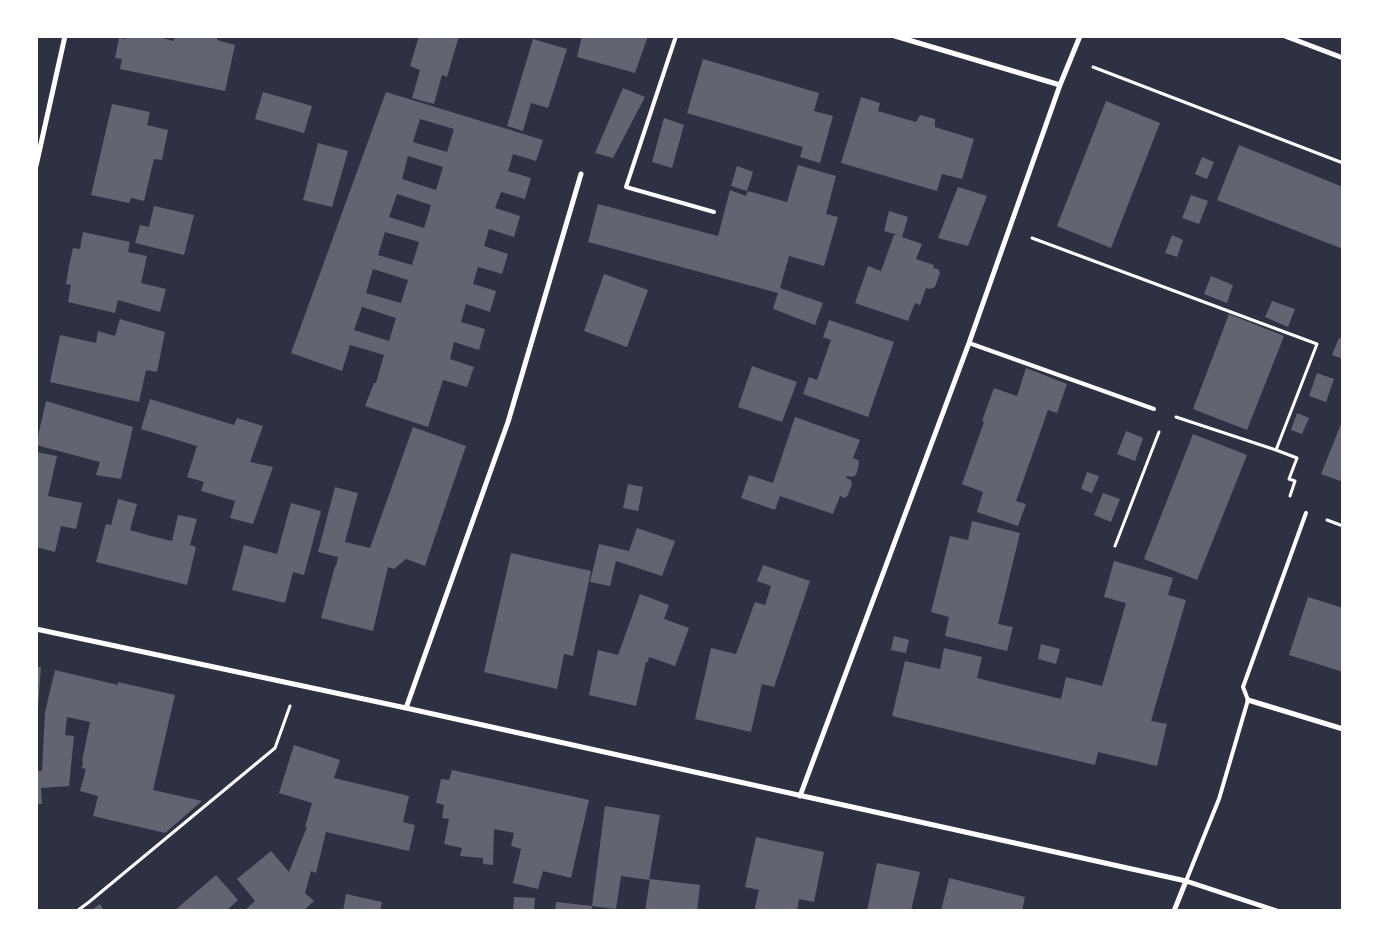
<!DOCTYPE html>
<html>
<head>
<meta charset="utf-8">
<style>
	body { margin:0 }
	#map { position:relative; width:1379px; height:947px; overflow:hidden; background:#2d3142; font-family:Figtree,sans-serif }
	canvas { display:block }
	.frame { position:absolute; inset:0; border:38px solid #fff; pointer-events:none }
</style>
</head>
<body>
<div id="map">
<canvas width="1379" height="947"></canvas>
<div class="frame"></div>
</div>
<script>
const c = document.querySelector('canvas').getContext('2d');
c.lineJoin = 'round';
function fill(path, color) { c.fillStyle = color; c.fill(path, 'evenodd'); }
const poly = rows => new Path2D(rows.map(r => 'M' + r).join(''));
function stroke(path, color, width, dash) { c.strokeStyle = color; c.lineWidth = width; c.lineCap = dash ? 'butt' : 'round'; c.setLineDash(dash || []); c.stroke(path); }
fill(poly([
	[127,36,154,36,174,41,175,36,218,36,217,40,235,45,225,91,120,69,122,59,115,58,119,38,126,39],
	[419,36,459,36,447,77,442,75,434,104,412,98,420,70,410,66],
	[582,36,648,36,635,73,577,57],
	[533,39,567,49,548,108,531,103,523,131,507,126],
	[703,59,819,93,814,111,833,116,820,163,800,157,803,147,687,113],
	[623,88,645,97,613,158,595,153],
	[263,92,312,106,304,133,255,119],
	[386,92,543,140,536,161,513,154,508,171,531,178,525,199,501,192,495,208,520,216,514,237,489,229,484,246,508,254,502,274,478,267,473,284,496,291,490,312,466,304,461,322,485,329,479,350,454,342,450,359,474,367,467,387,443,380,428,427,365,406,374,383,376,383,384,355,350,345,342,371,291,353],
	[420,119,454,129,447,152,413,142],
	[408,156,443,167,436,190,402,179],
	[397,194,431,205,424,228,389,217],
	[385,232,419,242,412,265,378,255],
	[373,269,408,280,401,303,366,293],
	[362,307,396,318,389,341,354,330],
	[861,97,880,103,878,111,916,122,920,115,935,119,935,127,974,139,962,179,942,174,937,191,841,163],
	[1106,101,1160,123,1111,248,1057,226],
	[112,104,150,112,147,125,168,130,162,160,154,159,144,201,131,198,129,203,91,195],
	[664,118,684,125,672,168,652,162],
	[318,143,348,151,332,207,303,200],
	[1239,145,1343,187,1343,249,1217,200],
	[1202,157,1214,162,1207,179,1195,174],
	[798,165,836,176,826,214,838,217,824,266,789,256,780,288,823,303,815,325,773,309,778,293,588,242,598,204,718,236,730,190,746,196,748,191,787,202],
	[737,166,753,172,747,191,731,186],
	[958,187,987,196,968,246,938,238],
	[1191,195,1208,201,1199,224,1182,218],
	[154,206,194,215,184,255,135,243,140,225,149,227],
	[889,211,908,217,902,237,922,244,916,259,934,265,933,268,938,269,940,273,935,287,930,289,926,288,920,305,915,303,908,321,855,303,868,266,881,271,894,235,898,235,884,231],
	[83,232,130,242,128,252,147,256,141,283,166,289,160,312,118,300,115,313,68,302,71,285,66,284,69,266,73,248,80,249],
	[1172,235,1183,240,1177,257,1165,253],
	[604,274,648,290,627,347,584,331],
	[1211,276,1233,285,1227,303,1204,294],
	[1272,301,1295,309,1288,327,1265,317],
	[1229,314,1284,336,1247,430,1193,409],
	[120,319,165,332,157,372,146,370,139,402,50,382,60,335,96,343,98,331,115,336],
	[829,320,894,342,868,417,803,394,809,377,817,380,831,340,823,337],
	[1339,338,1343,339,1343,359,1332,355],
	[752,366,797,382,782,422,738,407],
	[1026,368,1067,384,1057,413,1048,410,1016,501,1026,504,1018,526,977,512,983,492,962,484,984,422,982,421,994,388,1017,396],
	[1317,373,1334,379,1326,402,1309,396],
	[150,399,234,425,237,418,263,426,250,462,273,467,253,524,230,518,235,501,201,491,204,482,187,477,197,446,141,429],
	[46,401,133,427,121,479,96,475,100,462,36,445],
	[1297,413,1309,418,1302,434,1291,430],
	[795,417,860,440,853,458,858,460,859,464,856,475,852,477,847,476,846,478,851,480,852,484,848,495,845,498,840,496,833,514,780,496,775,510,741,498,749,475,773,483],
	[1343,419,1343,473,1340,481,1321,474],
	[413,427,466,446,425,566,406,559,394,569,388,567,373,631,321,618,335,566,336,566,338,557,318,552,335,487,358,493,345,542,370,548],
	[1126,431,1143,438,1135,461,1117,454],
	[1193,434,1247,455,1197,580,1144,559],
	[36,452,57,456,48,496,82,503,76,529,61,526,55,552,36,547],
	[1087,472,1099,476,1092,493,1081,489],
	[628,484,643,487,638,511,623,508],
	[1103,493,1120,499,1111,522,1094,515],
	[118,499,137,504,130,530,151,536,172,541,178,515,197,519,190,545,196,547,187,585,96,562,106,524,111,525],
	[291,503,321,511,304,575,293,572,285,603,232,590,244,545,277,554],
	[972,521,1020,533,998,624,1013,627,1007,651,945,636,949,617,931,612,950,536,968,540],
	[637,528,675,541,662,576,616,561,610,586,590,582,599,544,629,551],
	[511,553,591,571,573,656,564,654,557,689,484,672],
	[1114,561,1173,578,1168,595,1186,600,1151,721,1167,724,1157,766,1098,752,1095,765,892,716,905,661,940,669,944,648,982,657,977,678,1061,699,1066,677,1102,686,1126,603,1104,597],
	[763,565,810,581,774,687,762,684,751,732,695,719,711,648,736,654,755,602,765,605,771,586,757,581],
	[640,594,669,605,664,619,689,628,675,666,649,657,648,662,646,662,636,706,589,695,598,650,618,655],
	[1308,597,1343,608,1343,672,1289,655],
	[894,636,909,640,906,653,891,650],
	[1041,644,1060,649,1056,664,1038,659],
	[36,667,41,667,38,708,36,708],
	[55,670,118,685,118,682,175,695,153,790,202,801,165,833,93,816,98,796,80,791,86,769,82,768,83,762,82,761,90,722,67,717,65,735,74,736,69,786,41,788,42,804,36,804,36,771,42,771,45,712],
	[294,745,340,760,334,778,409,796,403,822,415,825,409,851,326,832,316,873,311,871,305,893,314,901,303,911,244,911,255,901,237,879,271,851,289,872,307,827,305,827,312,803,279,793],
	[452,770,589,800,571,878,543,871,538,889,513,883,521,849,511,846,514,833,494,829,493,865,483,864,483,858,460,856,462,848,444,844,449,819,442,818,444,805,436,803,441,779,449,780],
	[605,806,660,815,649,880,621,876,616,909,592,906],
	[756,837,824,852,814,902,799,899,797,911,754,911,759,890,745,887],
	[877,863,920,872,911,911,867,911],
	[216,875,238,900,226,911,174,911],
	[949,878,1025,897,1022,911,941,911],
	[650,879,700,885,697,911,645,911],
	[346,894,382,902,380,911,343,911],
	[514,897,535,898,534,911,513,911],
	[556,902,592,906,592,911,555,911],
	[100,904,104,911,90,911]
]), '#626471');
stroke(poly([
	[1093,67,1343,163],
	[1032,238,1317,344,1276,450,1176,417],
	[1276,450,1297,458,1289,479,1295,481,1290,496],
	[1327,520,1343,526],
	[1115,546,1159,432],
	[77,911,89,902,275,748,290,706]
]), '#fff', 3);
stroke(poly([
	[676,36,626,187,714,212],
	[969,343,1154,409],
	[1186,881,1219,799,1248,700,1243,687,1306,513]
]), '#fff', 4);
stroke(poly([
	[895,36,1060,85],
	[1285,36,1343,58],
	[36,166,65,36],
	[36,629,406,708,1186,881,1277,911],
	[1248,700,1343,729],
	[406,708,508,422,581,174],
	[800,796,969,343,1060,85,1080,36],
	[1174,911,1186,881]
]), '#fff', 5);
</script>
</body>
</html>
